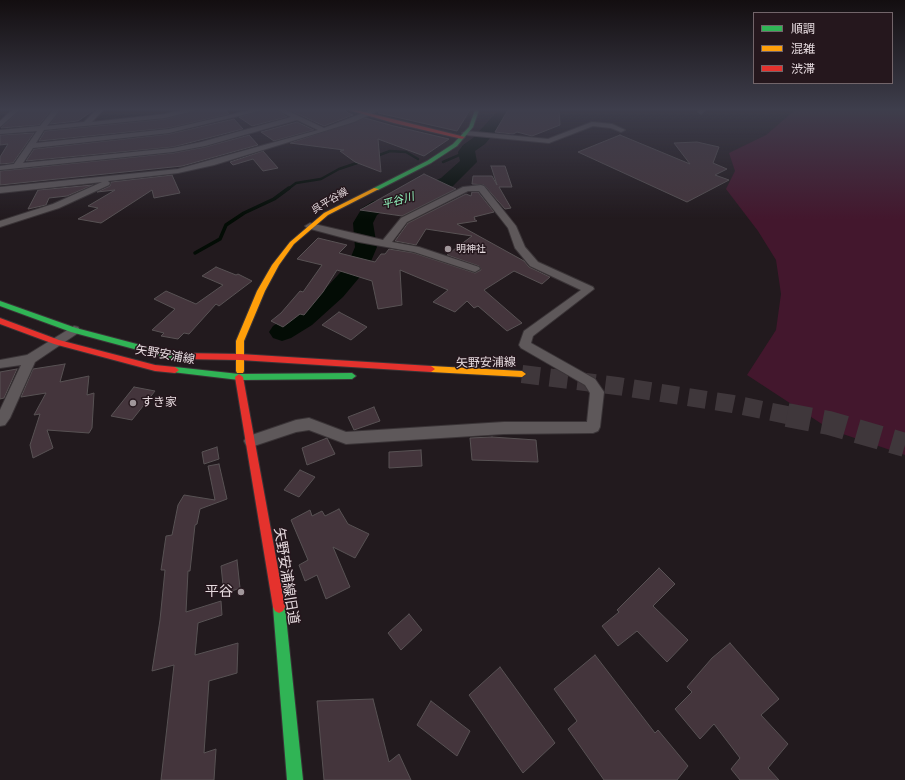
<!DOCTYPE html>
<html>
<head>
<meta charset="utf-8">
<style>
	body { margin:0 }
	#map { position:relative; width:905px; height:780px; overflow:hidden; background:#221a1e; font-family:"Open Sans","Noto Sans JP",sans-serif }
	canvas { display:block }
	.legend { position:absolute; left:753px; top:12px; width:140px; height:72px; box-sizing:border-box; background:#25171d; border:1px solid #72656a; margin:0; padding:5px 7px; list-style:none; font-size:12px; color:#e5dade }
	.legend li { display:flex; align-items:center; gap:8px; height:20px }
	.legend b { width:20px; border:1px solid #72656a }
</style>
</head>
<body>
<div id="map">
<canvas width="905" height="780"></canvas>
<ul class="legend">
<li><b style="height:5px;background:#30b455"></b>順調</li>
<li><b style="height:5px;background:#ff9f0a"></b>混雑</li>
<li><b style="height:5px;background:#e5322d"></b>渋滞</li>
</ul>
</div>
<script>
const c = document.querySelector('canvas').getContext('2d');
c.lineJoin = 'round';
function fill(path, color) { c.fillStyle = color; c.fill(path, 'evenodd'); }
const poly = rows => new Path2D(rows.map(r => 'M' + r).join(''));
function stroke(path, color, width, dash) { c.strokeStyle = color; c.lineWidth = width; c.lineCap = dash ? 'butt' : 'round'; c.setLineDash(dash || []); c.stroke(path); }
function drawText(font, color, halo, rows, align = 'center') {
  c.font = font + ' "Open Sans","Noto Sans JP",sans-serif'; c.lineWidth = 3; c.setLineDash([]); c.textBaseline = 'middle'; c.strokeStyle = halo; c.fillStyle = color; for (const [text, x, y, turn = 0] of rows) {
    c.save(); c.translate(x, y); c.rotate((+turn || 0) * Math.PI / 180); c.textAlign = isNaN(turn) ? turn : align; if (halo) c.strokeText(text, 0, 0); c.fillText(text, 0, 0); c.restore();
  }
}
fill(poly([
	[795,110,905,110,905,455,831,430,747,375,776,330,781,294,776,260,758,231,726,189,735,171,729,153,766,135]
]), '#43172d');
stroke(poly([
	[374,157,390,151,406,152,418,159],
	[443,162,466,152],
	[288,189,296,183,321,179,339,169,363,161]
]), '#030c05', 2.5);
stroke(poly([
	[195,253,220,239,226,225,244,213,274,199,289,188]
]), '#030c05', 3.5);
fill(poly([
	[504,110,523,110,521,113,505,120,485,144,475,151,477,162,453,186,417,203,386,209,377,215,373,223,377,247,369,266,343,297,312,325,291,338,282,341,273,338,269,332,273,326,294,313,327,287,348,264,355,247,353,223,362,208,373,201,404,194,441,178,460,161,458,152,463,145,473,138,495,114,504,110]
]), '#030c05');
const building = poly([
	[20,110,51,110,39,125,1,128,20,110],
	[61,110,94,110,78,121,50,124,61,110],
	[198,110,226,110,229,114,169,128,39,141,45,131,165,119,198,110],
	[264,110,277,110,287,117,252,126,239,117,264,110],
	[289,110,345,110,348,113,353,115,324,126,289,110],
	[381,110,470,110,457,131,378,113,381,110],
	[508,110,559,110,560,125,532,136,517,132,513,134,495,132,508,110],
	[365,118,394,126,449,139,424,156,378,139,381,172,355,162,340,151,344,150,290,143,365,118],
	[234,119,243,129,173,147,26,161,34,149,169,134,234,119],
	[297,122,314,130,274,141,261,132,297,122],
	[34,133,13,163,0,164,0,157,8,144,0,145,0,135,34,133],
	[249,135,258,145,182,166,0,185,0,171,173,153,205,147,249,135],
	[620,135,690,164,674,143,697,142,719,147,713,163,727,169,715,175,729,180,687,202,578,152,620,135],
	[263,151,278,168,263,171,253,159,233,165,230,162,263,151],
	[491,166,505,166,512,187,499,187,511,208,505,209,484,185,472,184,473,176,492,176,497,185,491,166],
	[424,174,456,189,402,216,360,210,424,174],
	[172,175,180,193,154,198,152,190,101,223,78,219,98,208,88,206,115,190,97,192,110,186,111,182,172,175],
	[93,185,67,196,49,198,46,205,28,209,38,190,93,185],
	[472,192,478,192,494,212,474,217,475,219,474,219,477,221,457,224,524,261,529,267,550,277,542,284,514,271,484,290,522,323,507,331,478,306,474,308,467,301,455,312,433,302,448,290,400,270,402,305,378,309,372,281,337,270,323,292,304,315,300,314,283,327,271,321,281,313,300,291,303,292,322,265,297,259,318,238,347,245,339,253,375,262,381,254,385,254,389,249,414,253,475,273,481,270,479,266,447,255,472,236,426,229,416,245,395,241,408,223,466,194,471,196,472,192],
	[216,267,236,275,238,274,252,281,219,306,216,304,189,334,184,333,178,339,161,336,164,333,152,330,175,309,154,299,166,291,196,304,223,285,202,276,216,267],
	[339,312,358,322,367,327,351,340,322,325,339,312],
	[65,364,60,382,89,376,87,395,94,393,92,428,89,433,47,430,53,448,33,458,30,445,40,414,34,415,46,393,21,397,33,369,65,364],
	[17,369,4,398,0,399,0,372,17,369],
	[134,387,155,391,132,420,111,416,134,387],
	[374,407,380,421,354,430,348,417,374,407],
	[492,437,536,440,538,462,472,460,470,438,492,437],
	[327,438,335,454,307,465,302,448,327,438],
	[217,447,219,459,204,464,202,452,217,447],
	[421,450,422,466,389,468,389,452,421,450],
	[219,464,227,499,200,509,197,524,195,525,190,571,188,571,186,612,221,601,222,615,198,623,195,655,238,643,237,673,209,681,204,753,216,749,214,780,161,780,174,665,152,671,160,620,165,570,161,570,166,536,172,535,178,505,184,495,215,500,208,466,219,464],
	[300,470,315,477,299,497,284,490,300,470],
	[339,509,348,524,369,534,355,558,333,547,350,587,326,599,317,575,305,581,299,565,308,560,291,520,310,510,312,516,322,511,325,516,339,509],
	[237,560,240,588,224,594,221,566,237,560],
	[659,568,675,584,653,606,688,640,667,662,637,631,618,646,602,626,619,612,617,610,659,568],
	[409,614,422,630,401,650,388,633,409,614],
	[730,643,779,699,761,715,788,744,768,768,779,780,740,780,731,769,740,758,714,724,700,739,675,709,692,692,687,687,712,658,730,643],
	[595,655,655,733,658,730,688,766,677,780,604,780,568,729,577,721,554,689,595,655],
	[500,667,555,743,523,773,469,695,500,667],
	[373,699,389,762,399,754,411,780,324,780,317,701,373,699],
	[431,701,470,731,457,756,417,725,431,701]
]);
fill(building, '#44353c');
stroke(building, '#585254', 1);
stroke(poly([
	[522,374,617,386,733,404,792,416]
]), '#3f373b', 18, [18, 10]);
stroke(poly([
	[787,415,829,423,905,445]
]), '#3f373b', 24, [24, 12]);
const street = poly([
	[12,110,19,110,0,127,0,121,12,110],
	[53,110,60,110,47,126,84,122,96,110,103,110,92,122,165,114,184,110,197,110,165,118,44,130,36,143,169,129,251,110,263,110,169,133,33,148,23,163,173,148,201,142,291,117,278,110,286,110,324,128,371,110,380,110,354,122,214,165,178,173,108,181,110,183,109,185,59,208,0,227,0,221,53,204,102,182,0,193,0,187,178,169,318,130,297,120,205,146,173,152,0,170,0,166,14,164,37,131,0,134,0,130,40,126,53,110],
	[699,110,706,110,701,114,698,112,699,110],
	[592,122,612,124,625,130,621,132,611,128,593,126,549,143,466,135,462,133,466,131,548,139,592,122],
	[481,185,484,186,516,226,525,247,538,262,593,287,594,289,533,336,531,343,595,379,604,392,600,427,598,431,593,433,504,434,346,444,309,430,296,432,251,447,246,445,244,441,246,437,296,420,309,418,346,432,504,422,587,422,590,393,585,385,521,348,519,345,524,331,581,290,530,266,515,248,508,228,479,191,468,191,407,222,392,242,419,247,479,267,480,269,475,272,414,252,359,242,307,228,305,226,310,223,383,240,401,218,463,187,481,185],
	[74,326,78,327,80,330,78,333,35,362,10,418,5,425,0,426,0,410,21,365,0,368,0,360,27,355,74,326]
]);
const fast = poly([
	[475,110,479,110,473,127,457,146,431,163,378,190,374,190,374,188,427,161,453,144,469,127,475,110],
	[0,301,76,328,171,353,181,353,185,356,181,359,171,359,71,332,0,306,0,301],
	[175,367,239,374,352,373,356,376,352,379,239,380,172,372,171,370,175,367],
	[279,601,283,603,285,607,303,780,287,780,273,607,275,603,279,601]
]);
const slow = poly([
	[374,188,379,189,328,215,294,244,279,265,265,291,244,341,244,371,243,373,237,373,236,371,236,341,257,291,272,265,290,242,324,213,374,188],
	[431,366,522,371,526,374,522,377,431,372,427,369,431,366]
]);
const jam = poly([
	[349,110,356,110,465,137,462,139,394,123,349,110],
	[0,318,59,340,155,365,175,367,179,370,175,373,155,371,54,344,0,324,0,318],
	[181,353,240,354,431,366,435,369,431,372,240,360,181,359,177,356,181,353],
	[239,374,243,377,285,607,283,611,279,613,275,611,273,607,235,377,239,374]
]);
stroke(street, '#3a3437', 2);
stroke(fast, '#3a3437', 2);
stroke(slow, '#3a3437', 2);
stroke(jam, '#3a3437', 2);
fill(street, '#5e585a');
fill(fast, '#30b455');
fill(slow, '#ff9f0a');
fill(jam, '#e5322d');
const sky = c.createLinearGradient(0, 0, 0, 219);
sky.addColorStop(0, '#130e10');
sky.addColorStop(0.5, '#3e3e4c');
sky.addColorStop(1, '#3e3e4c00');
c.fillStyle = sky;
c.fillRect(0, 0, 905, 219);
for (const [x, y, r, color] of [
	[448,249,4,"#a1979b"],
	[133,403,4,"#a1979b"],
	[241,592,4,"#a1979b"]
]) { const dot = new Path2D(); dot.arc(x, y, r, 0, 2 * Math.PI); c.fillStyle = color; c.fill(dot); stroke(dot, '#25171d', 1.5); }
drawText('10px', '#e5dade', '#25171d', [
	["呉平谷線",330,201,-31]
]);
drawText('10px', '#e5dade', '#25171d', [
	["明神社",456,249]
], 'left');
drawText('italic 11px', '#93f7bf', '#25171d', [
	["平谷川",398,201,-16]
]);
drawText('12px', '#e5dade', '#25171d', [
	["矢野安浦線",165,355,10],
	["矢野安浦線",486,363,-1]
]);
drawText('12px', '#e5dade', '#25171d', [
	["すき家",141,403]
], 'left');
drawText('14px', '#e5dade', '#25171d', [
	["矢野安浦線旧道",286,576,81]
]);
drawText('14px', '#e5dade', '#25171d', [
	["平谷",233,592]
], 'right');
</script>
</body>
</html>
